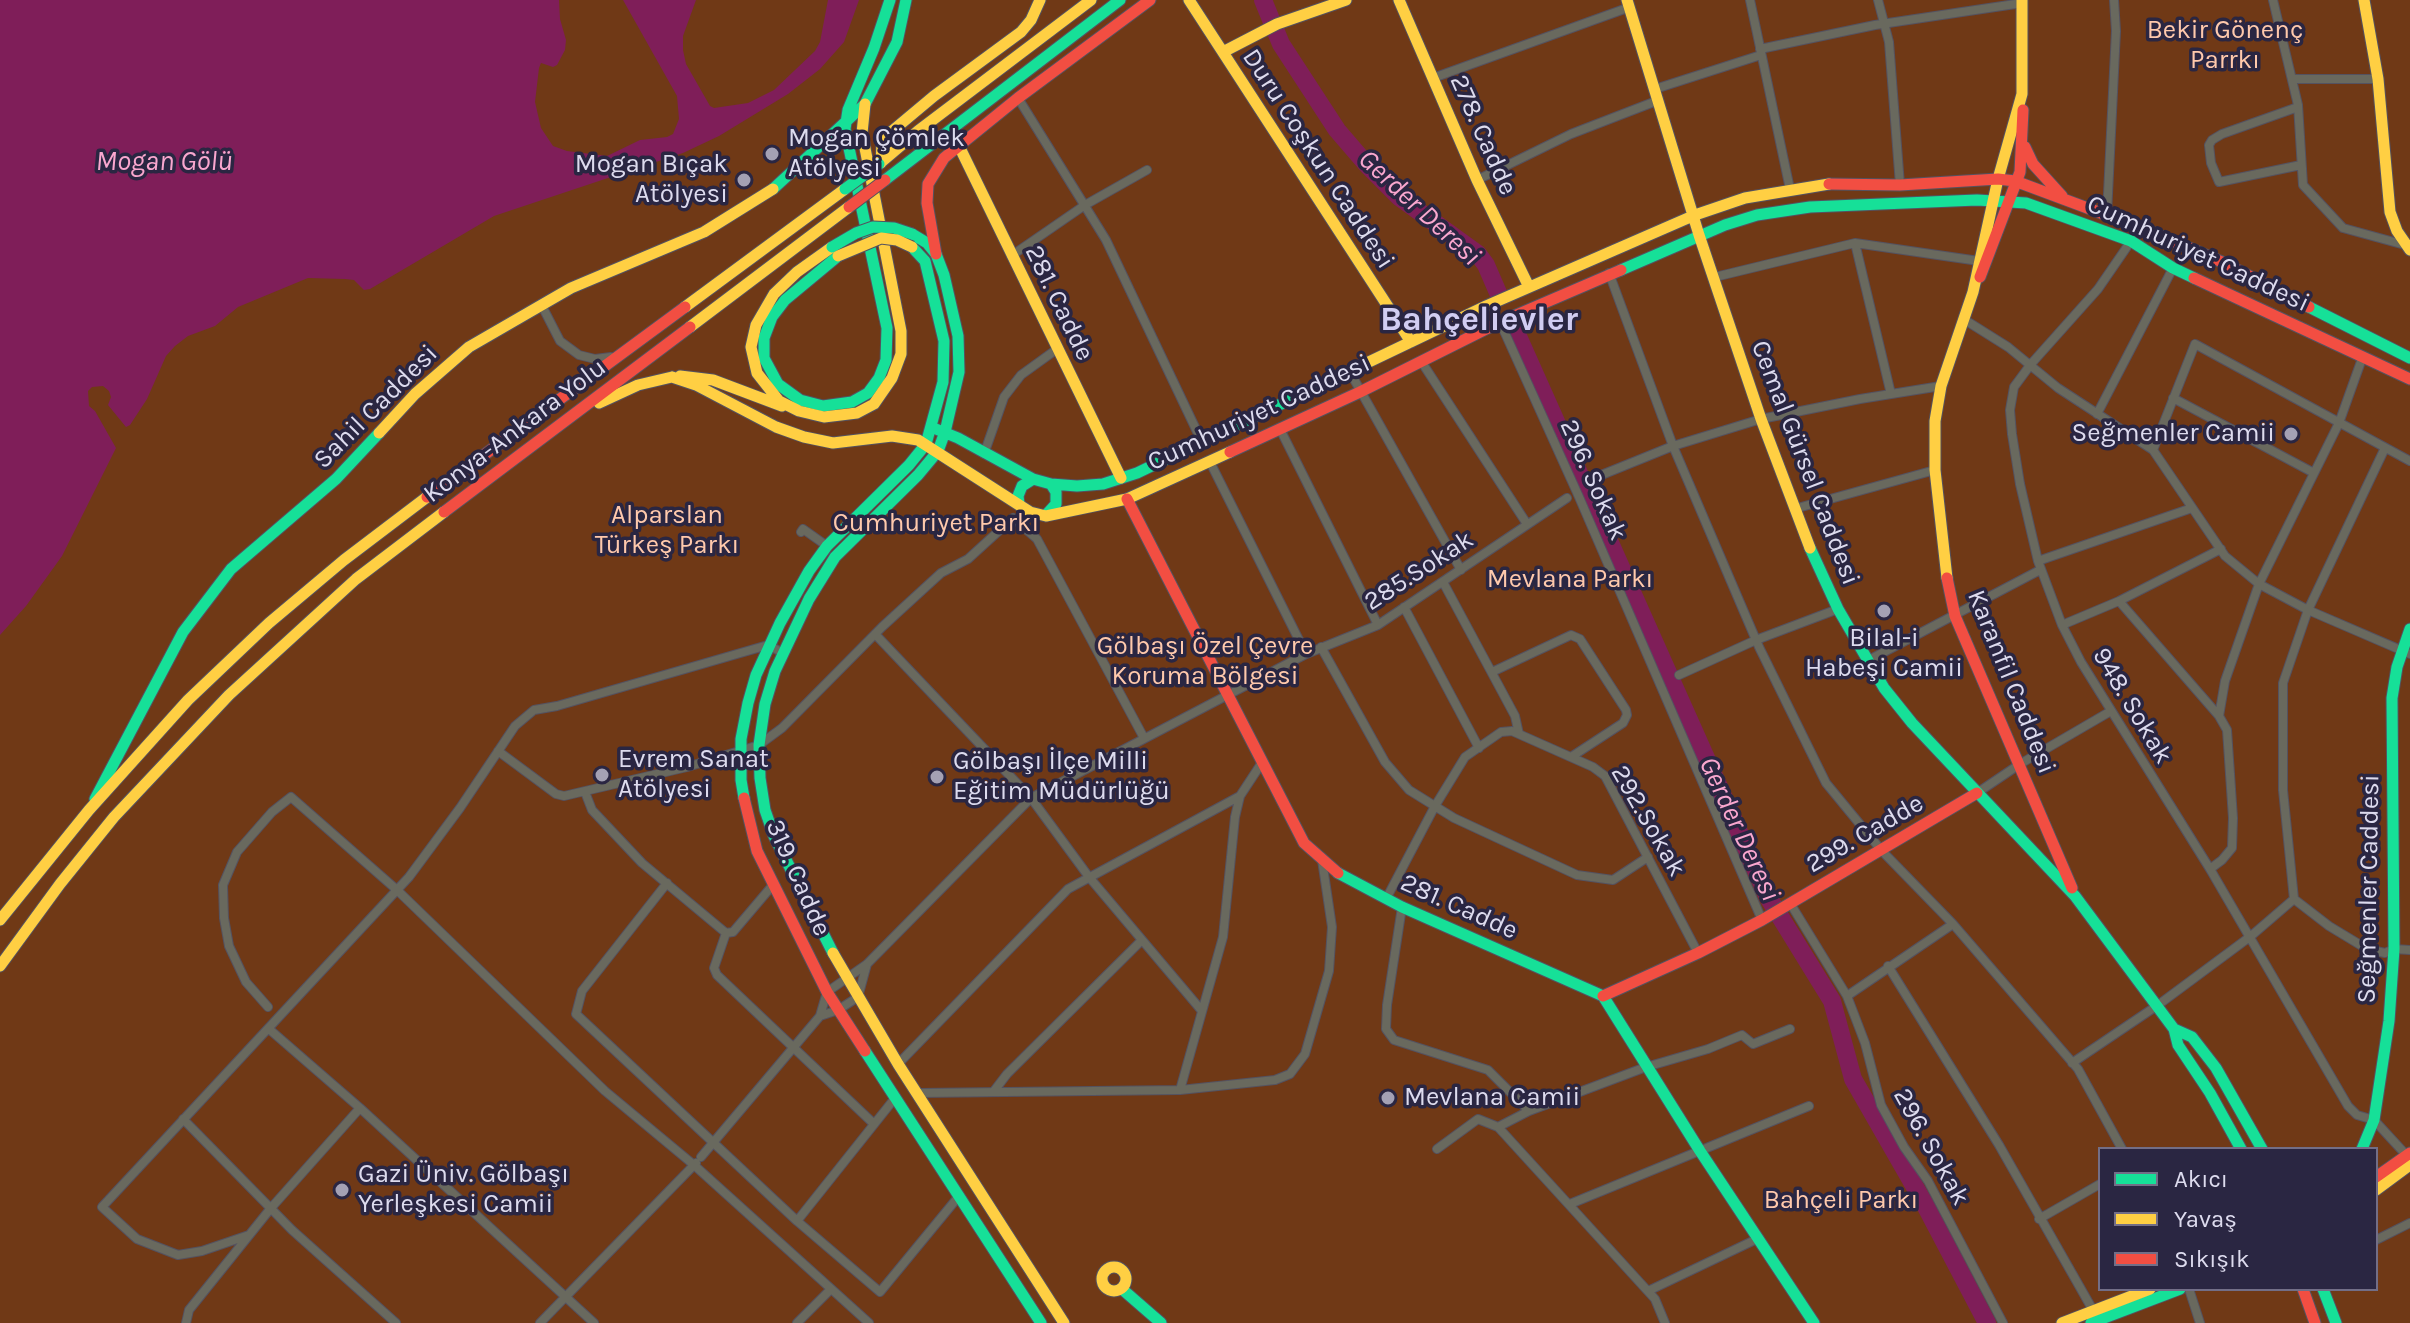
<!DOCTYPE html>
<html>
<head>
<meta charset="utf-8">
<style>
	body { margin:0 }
	#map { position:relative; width:2410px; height:1323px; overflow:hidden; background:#393647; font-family:Karla,sans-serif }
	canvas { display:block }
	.legend { position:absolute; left:2098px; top:1147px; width:280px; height:144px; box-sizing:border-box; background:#2a2642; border:2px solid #726e87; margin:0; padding:10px 14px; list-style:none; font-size:24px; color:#dddbee }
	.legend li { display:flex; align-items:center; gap:16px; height:40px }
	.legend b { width:40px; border:2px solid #726e87 }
</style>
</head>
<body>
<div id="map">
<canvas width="2410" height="1323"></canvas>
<ul class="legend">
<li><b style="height:10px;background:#16e098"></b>Akıcı</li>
<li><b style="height:10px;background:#ffcf43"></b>Yavaş</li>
<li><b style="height:10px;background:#f24e42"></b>Sıkışık</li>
</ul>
</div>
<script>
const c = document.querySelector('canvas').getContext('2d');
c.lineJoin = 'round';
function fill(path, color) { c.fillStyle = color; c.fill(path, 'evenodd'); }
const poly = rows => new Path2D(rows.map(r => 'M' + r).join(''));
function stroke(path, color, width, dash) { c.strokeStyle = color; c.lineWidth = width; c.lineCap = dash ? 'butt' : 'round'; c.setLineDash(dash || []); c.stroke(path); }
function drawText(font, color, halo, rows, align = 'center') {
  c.font = font + ' Karla,sans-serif'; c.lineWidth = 7; c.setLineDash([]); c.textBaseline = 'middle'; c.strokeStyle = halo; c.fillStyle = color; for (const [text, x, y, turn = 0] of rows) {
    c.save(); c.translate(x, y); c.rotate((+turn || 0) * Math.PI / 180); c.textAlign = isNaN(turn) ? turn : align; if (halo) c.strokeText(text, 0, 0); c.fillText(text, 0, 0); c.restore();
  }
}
fill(poly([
	[0,0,2410,0,2410,1323,0,1323],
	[2100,1149,2376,1149,2376,1289,2100,1289]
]), '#703916');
fill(poly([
	[0,0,559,0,560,19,566,40,565,50,557,65,553,67,541,63,539,68,535,102,541,128,553,146,567,151,607,156,640,140,667,137,673,134,679,119,677,96,623,0,696,0,683,36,683,50,686,64,710,106,714,108,748,103,774,90,815,51,820,42,828,0,859,0,844,42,820,69,788,94,719,136,683,153,494,216,370,289,364,290,354,280,345,279,308,278,238,307,215,326,188,336,175,346,166,356,147,399,130,425,126,427,108,405,111,397,109,391,103,386,92,387,88,391,89,406,95,411,116,448,62,556,26,606,0,635]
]), '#7f1e59');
stroke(poly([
	[1263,0,1281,44,1337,130,1368,166,1399,197,1478,254,1486,265,1499,295],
	[1512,323,1768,897,1832,1001,1853,1079,1924,1203,1987,1323]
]), '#7f1e59', 18);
const street = poly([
	[1750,0,1790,189],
	[1878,0,1889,42,1900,185],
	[2273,0,2298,105,2303,185,2343,228,2405,245],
	[1760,49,1875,25,2022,3],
	[1433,78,1630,7],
	[2292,79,2378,79],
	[1655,89,1761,55],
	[1018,98,1106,240,1202,442],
	[2298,107,2222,134,2212,140,2209,145,2211,163,2219,182,2301,165],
	[1477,180,1571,134,1659,100],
	[2107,214,2116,31,2114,0],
	[2131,241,2098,289,2031,364,2014,387,2010,410,2012,434,2020,484,2038,561,2062,625,2081,662,2210,869,2348,1106,2357,1115,2374,1120,2410,1159],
	[1855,243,1979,261],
	[1011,256,1085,205,1147,170],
	[1609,273,1673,446,1759,647,1826,783,1882,851,1953,924,2078,1069,2122,1149],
	[1715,277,1855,243,1891,394],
	[541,304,560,341,579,355,595,359,611,357],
	[1965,320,2008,347,2058,388,2153,450],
	[1500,322,1579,497,1762,920],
	[1421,361,1527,524],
	[1350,372,1461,570],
	[2173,398,2314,473],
	[2097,414,2173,268],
	[1280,429,1378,625],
	[2385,448,2308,610,2283,683,2283,790,2294,899,2329,926,2367,949,2385,953,2394,949,2410,950],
	[984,454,1004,397,1021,375,1057,349],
	[2410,461,2195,344,2153,450,2225,556,2259,584,2308,610,2410,654],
	[1210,462,1306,654],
	[1594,478,1673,446,1761,419,1860,399,1941,386],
	[1794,509,1935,470],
	[801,532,803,529,827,546],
	[2038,561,2192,508],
	[1443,582,1515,716,1519,734],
	[2119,601,2219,716],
	[1404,607,1479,748],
	[2062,625,2119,601,2221,549],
	[875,634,1031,798,1089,877,1202,1011],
	[1321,647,1385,762,1409,790,1454,818,1577,875,1613,880,1648,857],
	[1867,661,2040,570],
	[1492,672,1571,635,1580,639,1626,710,1627,715,1623,723,1571,757],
	[1679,675,1756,640,1838,609],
	[498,751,556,794,564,796,687,767,759,745,782,728,882,627,941,573,968,559,1013,518,1037,539,1144,738],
	[585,792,592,810,642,863,726,933,733,932,772,886],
	[1977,793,2020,764,2111,711],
	[2210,869,2222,860,2232,848,2233,818,2227,730,2219,716,2225,681,2259,584,2339,423,2363,356],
	[667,883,582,991,576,1014,797,1221,880,1292,959,1196],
	[1386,899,1435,806,1465,757,1501,732,1512,731,1593,767,1605,776,1698,953],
	[1790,903,1847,996,1865,1043,1881,1105,1904,1147,1928,1181,2003,1323],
	[1402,907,1387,1005,1386,1029,1394,1040,1488,1070,1529,1111],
	[726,933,714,968,717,975,873,1123],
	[1888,966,1999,1145,2094,1312],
	[1847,996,1953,924],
	[268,1007,246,982,229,946,224,918,223,885,237,852,272,812,291,797,397,890,605,1091,694,1165,869,1323],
	[820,1016,838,1010,858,997,867,964],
	[269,1029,360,1108,594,1323],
	[2072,1063,2158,1005,2251,936,2294,899],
	[898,1064,1068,889,1240,796],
	[1180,1090,1223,937,1235,817,1240,796,1261,764],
	[994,1091,1007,1074,1142,940],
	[918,1093,1180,1090,1275,1080,1290,1074,1305,1054,1329,971,1332,927,1322,860],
	[183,1119,292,1230,396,1323],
	[1498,1127,1529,1111,1646,1067,1708,1049,1742,1035,1753,1044,1790,1029],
	[1437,1149,1478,1119,1498,1127,1655,1299,1665,1323],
	[701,1157,820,1016,827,992,867,964,1031,798,1306,654,1378,625,1567,498],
	[1570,1204,1809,1106],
	[2039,1219,2100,1184],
	[797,1221,895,1098],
	[249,1235,202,1251,178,1255,137,1239,102,1207,409,877,460,808,515,726,534,710,557,706,768,645,783,653],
	[2376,1240,2410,1223],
	[2189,1289,2200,1323],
	[1648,1291,1759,1238],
	[186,1323,189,1310,271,1208,360,1108],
	[540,1323,696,1163],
	[797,1323,831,1289]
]);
const fast = poly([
	[885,180,1120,0],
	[773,189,865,104,897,42,906,0],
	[838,256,785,300,772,317,764,338,764,358,778,384,800,400,823,406,852,402,868,393,879,378,886,360,887,328,845,129,848,110,874,48,890,0],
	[1621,270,1725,225,1757,215,1810,207,1977,200,2026,203,2131,241,2173,268,2194,278],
	[2309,307,2410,358],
	[931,427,958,438,1033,479,1051,484,1077,486,1103,484,1137,473,1329,381],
	[1019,504,1018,496,1022,486,1033,479],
	[1046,515,1056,504,1056,492,1051,484],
	[1810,548,1838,609,1884,688,1912,723,2075,896,2174,1029,2178,1045,2210,1093,2241,1149],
	[744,798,741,780,741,739,748,703,756,675,780,623,809,571,827,546,909,465,926,444,943,382,944,341,925,261,912,247],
	[95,799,183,632,231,569,336,479,379,433],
	[1338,873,1402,907,1603,996,1700,1151,1814,1323],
	[833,953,774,836,765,810,760,778,759,745,765,704,775,671,809,599,835,557,918,475,938,451,945,432,959,372,958,336,944,275,936,254,927,243,912,234],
	[2174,1029,2192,1037,2216,1068,2262,1149],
	[865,1051,1041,1323],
	[2362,1149,2374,1120,2389,1021,2394,949,2392,698,2397,667,2410,629],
	[1122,1289,1161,1323],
	[2323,1289,2336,1323],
	[2091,1323,2180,1289]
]);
const slow = poly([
	[1189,0,1411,342],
	[1399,0,1477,180,1529,287],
	[1627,0,1699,235,1761,419,1810,548],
	[2364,0,2378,79,2390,212,2397,231,2410,250],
	[1223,52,1277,24,1346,0],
	[959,146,1121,478],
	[881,163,882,144,891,132,934,96,1021,32,1031,20,1040,0],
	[879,164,918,131,1091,0],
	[832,247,797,272,774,294,756,325,751,347,757,373,779,401,799,411,824,417,857,413,874,404,892,378,901,354,901,331,862,133,865,104],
	[685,307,845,189],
	[690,327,849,207],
	[680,376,713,380,782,406],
	[672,377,696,385,776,427,804,437,833,443,892,436,918,440,1030,512,1046,516,1127,499,1230,452],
	[1329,381,1486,306,1695,215,1745,198,1829,184],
	[599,403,638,385,672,377],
	[379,433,415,394,469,347,571,288,704,232,773,189],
	[1947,578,1935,470,1935,421,1941,386,1973,292,1998,179,2022,94,2022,0],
	[0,920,89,810,188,700,269,623,344,560,427,497],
	[833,953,898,1064,1064,1323],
	[0,966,60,884,114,817,229,695,356,579,444,512],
	[2376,1190,2410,1165],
	'1102 1279a12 12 0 1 1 24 0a12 12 0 1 1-24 0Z',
	[2062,1323,2150,1289]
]);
const jam = poly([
	[2025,147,2033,164,2062,196],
	[1829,184,1900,185,1998,179,2015,181,2149,231,2222,262,2309,307],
	[936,254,927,203,928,184,944,158,1018,98,1150,0],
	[1980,277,2020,172,2023,110],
	[2194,278,2410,379],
	[1230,452,1360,392,1500,322,1621,270],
	[427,497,685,307],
	[1127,499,1304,843,1338,873],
	[444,512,690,327],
	[1947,578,1955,616,2072,888],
	[744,798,757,851,827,992,865,1051],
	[1603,996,1698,953,1762,920,1977,793],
	[2376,1177,2410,1153],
	[2303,1289,2315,1323]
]);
stroke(street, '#545260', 10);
stroke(fast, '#545260', 13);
stroke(slow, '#545260', 13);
stroke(jam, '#545260', 13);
stroke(street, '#69695e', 8);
stroke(fast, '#16e098', 11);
stroke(slow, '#ffcf43', 11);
stroke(jam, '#f24e42', 11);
const fastBridge = poly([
	[845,189,879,164],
	[832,247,856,233,873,227,894,228,912,234]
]);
const slowBridge = poly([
	[838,256,881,238,897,240,912,247]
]);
const jamBridge = poly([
	[849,207,885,180]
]);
stroke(fastBridge, '#545260', 13, []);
stroke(slowBridge, '#545260', 13, []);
stroke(jamBridge, '#545260', 13, []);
stroke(fastBridge, '#16e098', 11);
stroke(slowBridge, '#ffcf43', 11);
stroke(jamBridge, '#f24e42', 11);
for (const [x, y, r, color] of [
	[772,154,8,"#a4a1b4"],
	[744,180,8,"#a4a1b4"],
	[2291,434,8,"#a4a1b4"],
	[1884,611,8,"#a4a1b4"],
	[602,775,8,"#a4a1b4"],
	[937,777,8,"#a4a1b4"],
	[1388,1098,8,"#a4a1b4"],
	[342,1190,8,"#a4a1b4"]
]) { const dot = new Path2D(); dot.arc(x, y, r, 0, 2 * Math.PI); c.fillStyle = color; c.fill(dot); stroke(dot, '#2a2642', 3); }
drawText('26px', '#ffc9ac', '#2a2642', [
	["Bekir Gönenç",2225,31],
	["Parrkı",2225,61],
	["Alparslan",667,516],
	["Türkeş Parkı",667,546],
	["Cumhuriyet Parkı",936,524],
	["Mevlana Parkı",1570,580],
	["Gölbaşı Özel Çevre",1205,647],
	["Koruma Bölgesi",1205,677],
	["Bahçeli Parkı",1841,1201]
]);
drawText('26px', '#dddbee', '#2a2642', [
	["278. Cadde",1483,135,66],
	["Duru Coşkun Caddesi",1318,159,57],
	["Cumhuriyet Caddesi",2198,254,25],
	["281. Cadde",1059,303,64],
	["Sahil Caddesi",376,407,-45],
	["Cumhuriyet Caddesi",1259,413,-25],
	["Konya-Ankara Yolu",515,431,-37],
	["Cemal Gürsel Caddesi",1805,463,69],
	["296. Sokak",1593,480,66],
	["285.Sokak",1419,571,-33],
	["Karanfil Caddesi",2011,682,68],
	["948. Sokak",2132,706,59],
	["292.Sokak",1648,821,60],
	["299. Cadde",1865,834,-30],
	["319. Cadde",798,878,66],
	["Seğmenler Caddesi",2369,889,-89],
	["281. Cadde",1459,907,24],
	["296. Sokak",1931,1147,61]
]);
drawText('26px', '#dddbee', '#2a2642', [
	["Mogan Çömlek",788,139],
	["Atölyesi",788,169],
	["Mogan Bıçak",728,165,"right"],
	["Atölyesi",728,195,"right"],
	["Seğmenler Camii",2275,434,"right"],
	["Bilal-i",1884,639,"center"],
	["Habeşi Camii",1884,669,"center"],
	["Evrem Sanat",618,760],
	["Atölyesi",618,790],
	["Gölbaşı İlçe Milli",953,762],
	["Eğitim Müdürlüğü",953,792],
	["Mevlana Camii",1404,1098],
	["Gazi Üniv. Gölbaşı",358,1175],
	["Yerleşkesi Camii",358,1205]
], 'left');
drawText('italic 28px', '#faa7cf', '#2a2642', [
	["Mogan Gölü",164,162],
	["Gerder Deresi",1419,208,43],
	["Gerder Deresi",1739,829,65]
]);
drawText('bold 34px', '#d1cdf2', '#2a2642', [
	["Bahçelievler",1479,320]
]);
</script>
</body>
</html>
